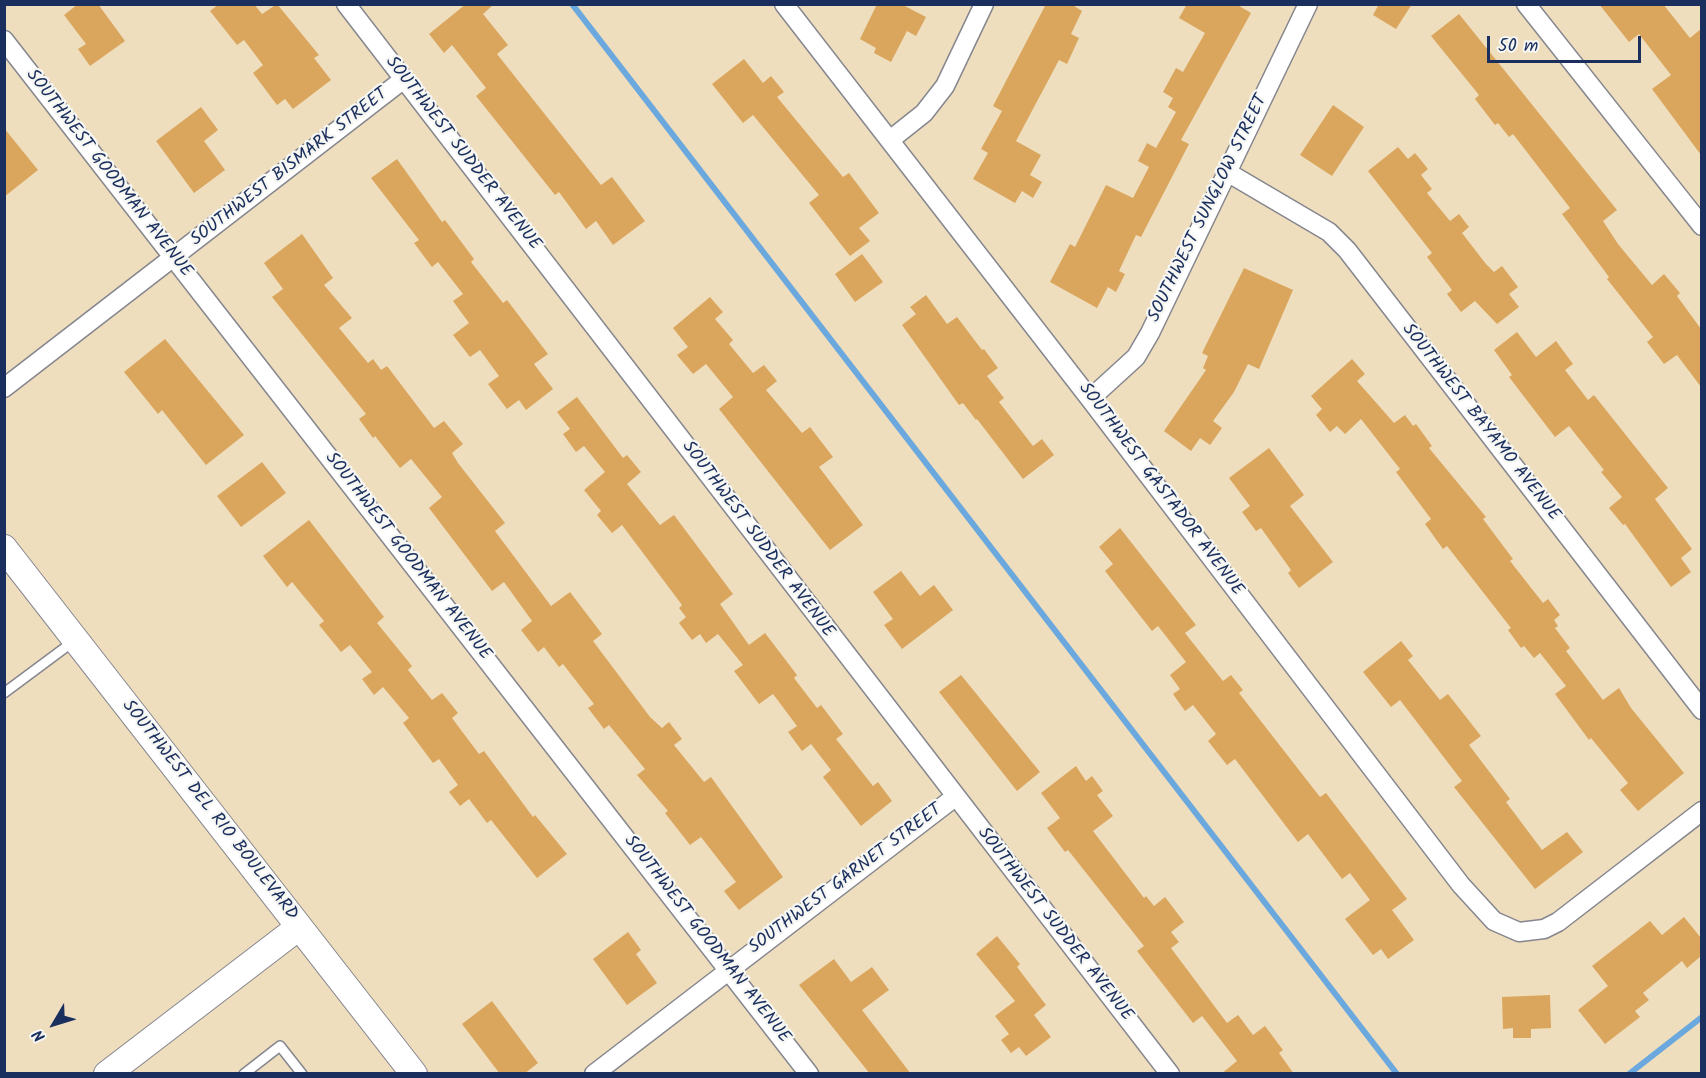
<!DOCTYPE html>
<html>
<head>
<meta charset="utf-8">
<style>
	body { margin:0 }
	#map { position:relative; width:1706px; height:1078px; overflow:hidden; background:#efdebe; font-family:Kalam,sans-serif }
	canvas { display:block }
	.frame { position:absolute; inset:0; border:6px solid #1b2f5e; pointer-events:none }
	.north { position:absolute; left:24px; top:994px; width:60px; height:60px; -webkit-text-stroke:4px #f6f6f2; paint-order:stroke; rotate:232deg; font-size:16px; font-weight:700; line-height:24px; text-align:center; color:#1b2f5e }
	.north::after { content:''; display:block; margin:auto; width:21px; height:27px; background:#1b2f5e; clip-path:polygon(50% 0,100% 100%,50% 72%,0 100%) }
	.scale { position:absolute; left:1487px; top:36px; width:154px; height:27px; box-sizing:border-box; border:3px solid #1b2f5e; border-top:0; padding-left:8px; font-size:18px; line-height:21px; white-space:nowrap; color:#1b2f5e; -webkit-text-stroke:4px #f6f6f2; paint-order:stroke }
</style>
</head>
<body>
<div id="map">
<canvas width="1706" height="1078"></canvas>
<div class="frame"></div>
<div class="north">N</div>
<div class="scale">50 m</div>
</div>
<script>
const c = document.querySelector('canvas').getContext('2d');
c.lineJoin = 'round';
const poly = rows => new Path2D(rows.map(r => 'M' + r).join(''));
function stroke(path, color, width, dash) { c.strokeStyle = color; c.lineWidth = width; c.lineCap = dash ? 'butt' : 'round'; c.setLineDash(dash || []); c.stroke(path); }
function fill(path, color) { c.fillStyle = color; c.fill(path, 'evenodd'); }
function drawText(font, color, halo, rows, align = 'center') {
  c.font = font + ' Kalam,sans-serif'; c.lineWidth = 4.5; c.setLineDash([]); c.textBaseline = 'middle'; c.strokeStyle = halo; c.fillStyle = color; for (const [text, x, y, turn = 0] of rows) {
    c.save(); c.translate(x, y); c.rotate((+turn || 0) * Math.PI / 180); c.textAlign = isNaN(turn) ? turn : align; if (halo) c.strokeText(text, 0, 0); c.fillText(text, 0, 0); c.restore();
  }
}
stroke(poly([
	[572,4,1397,1074],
	[1629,1074,1702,1017]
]), '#6ba8dd', 6);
fill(poly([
	[78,4,98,4,125,41,90,66,78,49,86,44,64,15],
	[219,4,254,4,262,14,277,4,319,55,314,58,331,80,293,109,285,99,277,105,253,73,263,65,244,40,237,45,210,11],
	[466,4,494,4,483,14,508,45,497,54,601,185,612,177,645,221,613,245,596,221,586,229,559,192,555,195,476,96,486,88,452,45,444,53,429,34],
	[877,4,901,4,926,17,916,36,907,31,891,62,874,53,876,48,860,39],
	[1046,4,1071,4,1082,11,1071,34,1079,38,1067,64,1059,60,1016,141,1041,155,1030,175,1042,182,1033,198,1022,191,1015,203,973,179,988,153,981,149,1002,111,993,106],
	[1187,4,1236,4,1251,13,1181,140,1189,144,1141,237,1136,235,1119,271,1125,274,1116,292,1108,287,1097,308,1050,282,1070,244,1075,247,1106,185,1133,198,1149,167,1138,161,1147,143,1156,148,1176,112,1168,107,1173,98,1163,92,1176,68,1183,72,1205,33,1179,18],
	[1379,4,1412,4,1396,29,1373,15],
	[1599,4,1663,4,1690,38,1701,29,1701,155,1652,89,1671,75,1639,34,1629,42],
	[1459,14,1617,210,1603,221,1618,244,1652,285,1664,274,1680,293,1677,296,1701,329,1701,387,1677,355,1664,364,1647,342,1653,337,1607,279,1609,277,1562,214,1570,208,1513,134,1509,137,1498,123,1495,125,1475,99,1479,95,1431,36],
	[744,59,763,83,771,76,784,92,777,97,843,177,849,173,879,213,859,228,870,241,850,256,809,203,819,195,753,115,743,123,712,84],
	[1333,105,1364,127,1332,176,1300,155],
	[201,107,218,130,204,141,225,170,194,193,156,141],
	[4,128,38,170,4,197],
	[1398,147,1408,159,1415,153,1428,169,1421,175,1432,189,1427,193,1450,221,1459,214,1469,227,1462,233,1486,264,1494,272,1502,266,1518,287,1509,294,1519,307,1497,324,1475,301,1461,312,1447,294,1452,290,1427,257,1432,253,1368,171],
	[397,159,442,222,445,220,474,259,471,262,503,303,507,300,548,354,534,364,553,389,526,410,519,400,507,409,488,384,499,376,480,350,470,357,453,335,469,323,453,301,463,294,438,262,432,267,414,243,419,240,371,178],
	[302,234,333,278,324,285,352,318,339,328,368,363,373,359,381,370,387,366,434,428,444,421,463,444,452,453,458,463,505,523,495,531,551,606,570,592,602,634,593,641,650,717,662,728,669,722,682,739,674,745,704,782,711,777,783,877,739,910,724,891,736,882,701,837,690,845,665,813,668,811,637,775,645,769,609,725,604,729,588,708,594,704,563,664,559,667,544,647,538,652,521,630,532,621,504,582,492,591,429,508,442,497,411,459,400,468,375,436,373,438,359,419,366,414,272,297,283,289,264,263],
	[862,254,883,282,855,302,835,274],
	[1244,268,1293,290,1259,369,1248,364,1234,392,1213,421,1222,428,1210,445,1200,438,1191,451,1164,431,1206,370,1203,368,1208,356,1202,353],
	[926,295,947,324,957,317,982,350,984,349,998,368,987,376,1004,398,999,402,1033,446,1042,439,1054,455,1023,479,977,419,976,420,963,403,959,405,902,325,916,314,910,307],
	[710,297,723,312,715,319,733,340,729,344,753,373,764,365,777,381,766,390,802,433,810,427,833,457,819,467,863,525,830,550,719,409,733,397,706,364,693,374,677,355,688,347,673,328],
	[1517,332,1536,357,1556,341,1573,364,1565,370,1588,400,1594,395,1668,488,1655,499,1692,549,1681,558,1691,572,1671,587,1625,524,1623,525,1609,508,1622,497,1601,472,1604,470,1569,426,1555,437,1509,377,1512,375,1494,350],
	[165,339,244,435,206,465,162,410,158,414,124,372],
	[1352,359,1365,374,1357,381,1394,423,1405,415,1413,426,1416,424,1432,446,1429,448,1486,517,1483,519,1513,559,1510,561,1543,603,1548,599,1560,615,1554,620,1558,626,1555,628,1570,648,1566,651,1603,700,1619,688,1631,708,1684,773,1638,811,1620,790,1628,783,1591,738,1589,740,1555,694,1566,686,1540,653,1534,658,1524,646,1521,648,1508,630,1511,628,1447,546,1443,549,1425,524,1431,519,1396,472,1400,469,1361,419,1345,434,1337,426,1330,432,1316,415,1322,409,1311,396],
	[577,397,623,458,627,455,641,472,627,484,660,525,674,515,733,594,720,604,749,645,765,633,797,675,794,678,817,708,821,705,843,734,836,739,873,786,878,782,892,801,861,826,823,777,831,770,811,744,802,751,788,732,797,726,773,694,759,704,734,671,743,665,718,634,706,643,700,634,692,640,679,623,686,617,679,608,682,605,622,525,612,533,597,515,601,511,584,490,605,472,584,446,576,452,563,434,570,429,557,412],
	[1269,448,1304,495,1290,506,1333,562,1299,588,1288,573,1291,570,1261,528,1256,531,1242,512,1250,506,1229,478],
	[262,462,286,493,241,527,217,496],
	[309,520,384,617,377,623,412,666,408,670,432,700,442,693,458,713,452,718,479,754,484,751,533,817,535,815,567,854,537,878,491,820,487,823,469,799,460,806,449,792,458,785,439,759,433,763,403,723,409,718,383,687,374,695,362,679,372,672,350,645,341,652,319,625,324,621,292,582,287,587,263,556],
	[1120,528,1196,625,1185,633,1223,681,1231,675,1243,690,1239,693,1320,797,1326,793,1407,899,1392,910,1414,940,1388,959,1381,949,1373,955,1345,919,1370,900,1350,873,1342,879,1308,834,1298,842,1235,759,1227,765,1208,741,1216,734,1193,705,1185,711,1173,694,1180,689,1170,675,1186,662,1158,626,1152,631,1105,571,1113,564,1099,547],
	[901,571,920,596,934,585,953,610,902,649,884,625,893,619,873,592],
	[1401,641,1413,656,1408,660,1440,700,1448,694,1481,736,1469,745,1510,799,1506,802,1542,850,1567,832,1583,852,1535,889,1454,787,1462,781,1400,700,1391,707,1363,672],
	[961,675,1040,772,1017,791,939,692],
	[1076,766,1086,781,1092,776,1103,791,1097,795,1113,816,1093,831,1144,898,1146,896,1154,906,1165,897,1184,922,1171,932,1179,942,1171,948,1227,1023,1238,1015,1253,1035,1265,1026,1283,1050,1279,1053,1294,1074,1221,1074,1237,1061,1202,1016,1193,1023,1137,951,1144,946,1068,850,1065,852,1047,828,1060,818,1041,793],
	[1684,917,1701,938,1701,956,1687,968,1682,961,1643,993,1649,1000,1635,1011,1640,1017,1605,1044,1578,1010,1608,986,1592,966,1650,921,1662,935],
	[628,932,641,950,636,954,657,983,627,1005,593,959],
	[997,936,1020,964,1017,967,1046,1005,1034,1015,1051,1037,1026,1056,1019,1047,1011,1053,1001,1040,1009,1034,995,1016,1015,1001,976,954],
	[834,959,851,982,872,967,889,990,862,1010,911,1074,870,1074,799,985],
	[1550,995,1551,1028,1531,1029,1531,1038,1513,1038,1513,1028,1503,1029,1502,997],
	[492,1001,538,1063,524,1074,500,1074,462,1024]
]), '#daa65d');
const lane = poly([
	[4,693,74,641],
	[244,1074,280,1046,302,1074]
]);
const street = poly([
	[346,4,1170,1074],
	[784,4,1090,399,1461,885,1494,921,1519,932,1544,929,1558,922,1702,811],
	[1526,4,1702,226],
	[4,40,809,1074],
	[890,140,924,113,945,86,984,4],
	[1227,172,1329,232,1347,250,1702,710],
	[4,388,404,79],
	[1090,399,1136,357,1150,333,1308,4],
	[594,1074,955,797]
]);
const secondary = poly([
	[4,548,414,1074],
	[107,1074,299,927]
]);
stroke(lane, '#85868e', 12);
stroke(street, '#85868e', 21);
stroke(secondary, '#85868e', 28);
stroke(lane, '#fff', 9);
stroke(street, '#fff', 18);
stroke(secondary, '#fff', 26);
drawText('18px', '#1b2f5e', '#f6f6f2', [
	["SOUTHWEST SUDDER AVENUE",462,154,52],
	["SOUTHWEST BISMARK STREET",290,168,-38],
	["SOUTHWEST GOODMAN AVENUE",108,174,52],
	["SOUTHWEST SUNGLOW STREET",1209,209,-64],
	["SOUTHWEST BAYAMO AVENUE",1480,423,52],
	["SOUTHWEST GASTADOR AVENUE",1160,490,53],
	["SOUTHWEST SUDDER AVENUE",757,540,53],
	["SOUTHWEST GOODMAN AVENUE",407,557,52],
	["SOUTHWEST DEL RIO BOULEVARD",209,811,52],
	["SOUTHWEST GARNET STREET",846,880,-37],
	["SOUTHWEST SUDDER AVENUE",1054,925,52],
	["SOUTHWEST GOODMAN AVENUE",706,940,52]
]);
</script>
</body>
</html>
